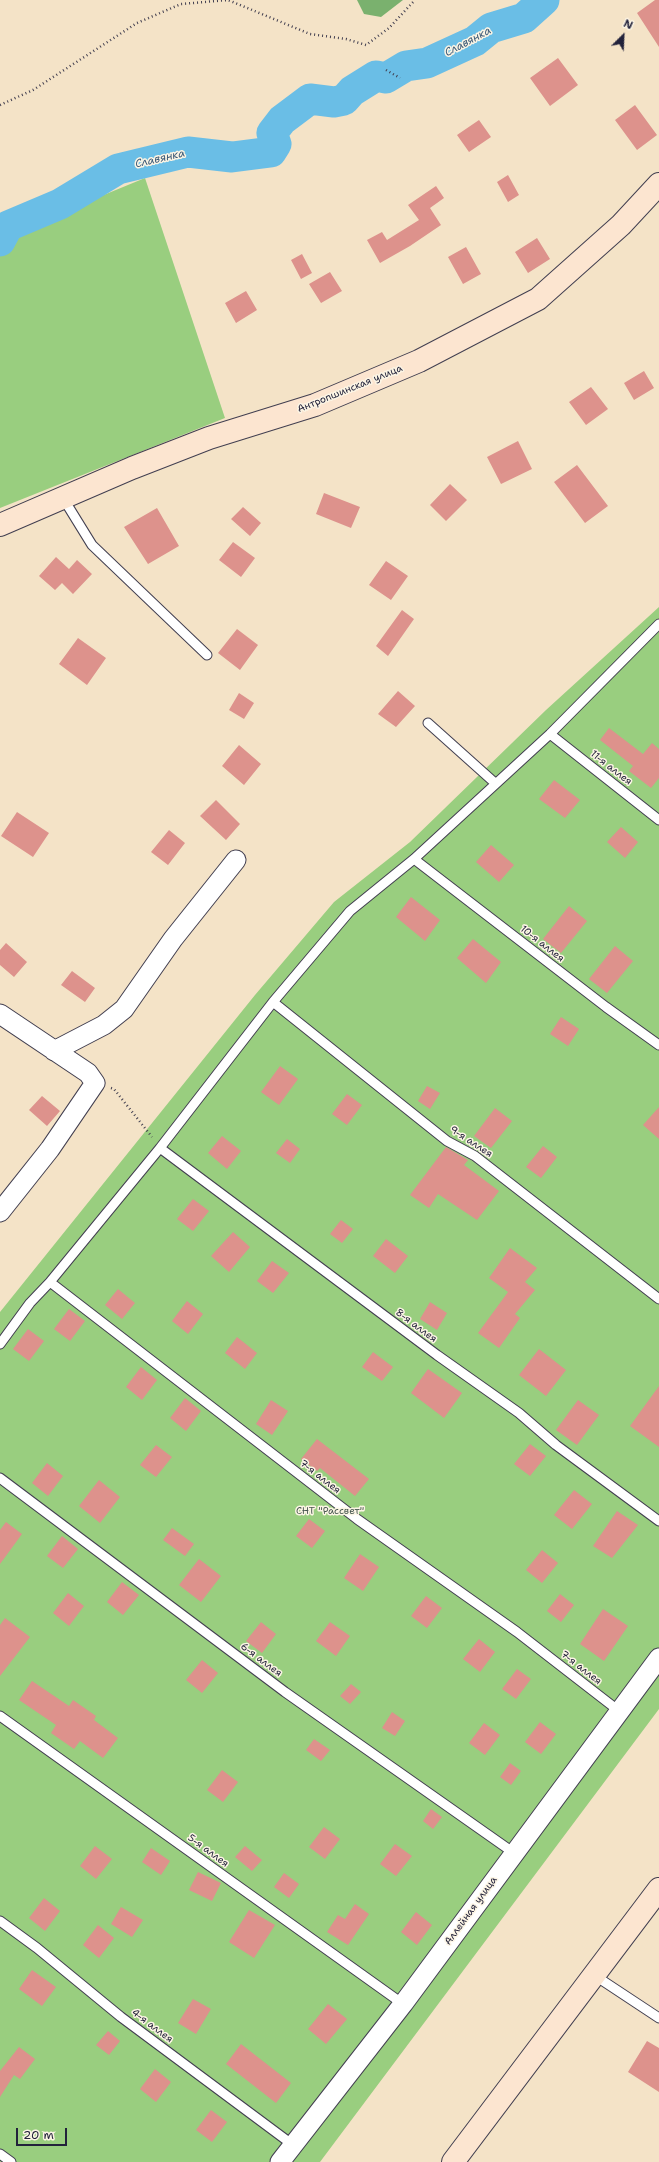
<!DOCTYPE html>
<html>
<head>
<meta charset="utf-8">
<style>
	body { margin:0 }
	#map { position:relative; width:659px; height:2162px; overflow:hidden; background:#f4e3c7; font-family:"Shantell Sans",sans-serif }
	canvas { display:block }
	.north { position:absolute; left:603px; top:16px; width:40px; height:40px; -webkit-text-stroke:3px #fcf5e5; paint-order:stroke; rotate:24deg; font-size:11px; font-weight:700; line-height:16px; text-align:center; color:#22223b }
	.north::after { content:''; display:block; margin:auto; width:14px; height:18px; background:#22223b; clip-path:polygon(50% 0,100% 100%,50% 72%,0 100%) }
	.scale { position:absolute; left:16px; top:2128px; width:51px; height:18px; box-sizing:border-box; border:2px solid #22223b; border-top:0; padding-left:5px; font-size:12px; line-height:14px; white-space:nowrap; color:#22223b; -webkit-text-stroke:3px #fcf5e5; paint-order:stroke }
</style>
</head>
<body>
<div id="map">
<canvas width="659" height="2162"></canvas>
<div class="north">N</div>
<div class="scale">20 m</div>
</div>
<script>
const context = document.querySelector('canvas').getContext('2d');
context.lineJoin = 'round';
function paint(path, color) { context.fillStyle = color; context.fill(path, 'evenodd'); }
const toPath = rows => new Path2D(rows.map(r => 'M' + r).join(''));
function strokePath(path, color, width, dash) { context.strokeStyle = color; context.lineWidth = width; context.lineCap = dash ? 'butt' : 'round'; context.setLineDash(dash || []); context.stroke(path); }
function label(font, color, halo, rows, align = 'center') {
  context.font = font + ' "Shantell Sans",sans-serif'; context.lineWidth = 3; context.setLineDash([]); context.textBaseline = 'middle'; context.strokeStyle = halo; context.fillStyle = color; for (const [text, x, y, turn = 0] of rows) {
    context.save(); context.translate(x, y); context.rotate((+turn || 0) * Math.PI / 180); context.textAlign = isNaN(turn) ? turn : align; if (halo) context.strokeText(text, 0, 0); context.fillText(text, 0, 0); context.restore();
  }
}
paint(toPath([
	[145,178,225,418,0,508,0,246,72,208],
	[659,607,659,1709,320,2162,0,2162,0,1312,255,995,334,902,410,842,546,710]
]), '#99ce7f');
paint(toPath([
	[357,0,403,0,381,17,364,14]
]), '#7ab16e');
strokePath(toPath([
	[0,241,8,226,60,204,118,169,188,152,232,157,271,152,276,144,272,133,282,120,310,99,334,102,344,100,352,91,376,76,386,78,406,66,427,63,475,41,491,28,524,18,544,0]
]), '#6abee6', 31);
paint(toPath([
	[655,0,659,0,659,47,637,13],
	[558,58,578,85,550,106,530,78],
	[635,105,657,135,637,150,615,120],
	[479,120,491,137,469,152,457,135],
	[508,175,519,195,508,202,497,182],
	[436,186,444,198,430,208,441,225,410,246,380,263,367,240,382,232,387,240,419,220,408,205],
	[537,238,550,259,528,273,515,252],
	[466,247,481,274,463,284,448,257],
	[302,254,312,273,301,279,291,260],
	[330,272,342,291,321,303,309,284],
	[246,291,257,310,236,323,225,303],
	[644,371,654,388,634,400,624,383],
	[591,387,608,409,586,425,569,402],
	[518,441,532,469,501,484,487,457],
	[577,465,608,506,585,523,554,482],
	[450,484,467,500,446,521,430,505],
	[324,493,360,507,351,528,316,514],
	[243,507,261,523,250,536,231,519],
	[157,508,179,546,148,564,124,527],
	[233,542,255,558,241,577,219,560],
	[56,557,69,569,77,560,92,574,73,594,62,583,55,590,39,576],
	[386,561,408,576,391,600,369,585],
	[402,610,414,619,388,656,376,646],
	[237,629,258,645,240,670,218,653],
	[78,638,106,658,87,685,59,664],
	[398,691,415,706,396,727,378,714],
	[239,693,254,703,244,719,229,710],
	[609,728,643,754,652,743,659,749,659,778,651,788,629,771,633,766,600,740],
	[239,745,261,764,244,785,222,766],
	[554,780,580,800,565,818,539,799],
	[216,800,240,824,226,840,200,816],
	[17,812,49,833,33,857,1,836],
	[621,827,638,842,625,858,607,842],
	[169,830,185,843,168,865,151,852],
	[491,845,514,865,499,882,476,862],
	[411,897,440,920,425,941,396,917],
	[569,906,587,921,561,953,543,939],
	[473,939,501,962,486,983,457,958],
	[6,943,27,962,14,977,0,965,0,950],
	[615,946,633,961,607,993,589,979],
	[72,971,95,988,85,1002,61,985],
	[561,1017,579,1029,568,1046,550,1034],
	[280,1066,298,1079,279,1105,261,1092],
	[427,1086,440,1093,430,1109,418,1101],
	[347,1094,362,1105,347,1125,332,1114],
	[42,1096,60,1111,47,1126,29,1110],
	[659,1107,659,1139,643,1125],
	[495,1108,512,1121,491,1148,474,1136],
	[222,1136,241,1151,227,1169,208,1153],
	[287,1139,300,1149,290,1163,276,1153],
	[543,1146,557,1157,541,1178,526,1167],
	[446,1147,468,1160,464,1165,499,1191,477,1220,438,1194,429,1208,410,1195],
	[193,1199,209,1211,193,1231,177,1219],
	[341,1220,353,1229,342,1243,330,1234],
	[233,1232,250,1247,229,1272,211,1256],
	[386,1239,408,1256,395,1273,373,1256],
	[510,1248,537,1268,525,1282,535,1290,515,1314,520,1318,499,1348,478,1333,508,1292,489,1278],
	[272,1261,289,1273,273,1293,257,1281],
	[118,1289,135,1303,122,1319,105,1305],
	[187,1301,203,1314,188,1334,172,1321],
	[430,1302,447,1313,437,1330,420,1319],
	[69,1309,85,1321,70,1341,54,1329],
	[28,1329,44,1341,29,1361,13,1349],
	[237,1337,257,1353,245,1369,225,1353],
	[539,1349,566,1370,546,1396,519,1375],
	[373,1352,393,1367,382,1381,362,1367],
	[141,1367,157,1380,142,1400,126,1387],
	[428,1369,462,1393,444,1418,411,1393],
	[659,1386,659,1447,630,1426],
	[185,1398,201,1411,186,1431,170,1418],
	[271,1400,288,1411,272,1435,256,1424],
	[578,1400,599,1415,577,1445,556,1430],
	[317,1439,369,1479,355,1496,320,1468,317,1471,301,1459],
	[530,1444,546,1456,530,1476,514,1464],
	[156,1445,172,1457,156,1477,140,1465],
	[47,1463,63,1476,48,1496,32,1483],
	[99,1480,120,1497,100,1523,79,1506],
	[574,1490,592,1504,572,1529,554,1515],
	[617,1511,638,1525,612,1558,593,1546],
	[309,1519,325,1531,312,1548,296,1536],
	[6,1522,22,1534,0,1564,0,1530],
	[172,1528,194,1544,185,1556,163,1540],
	[62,1536,78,1549,63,1568,47,1556],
	[542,1550,558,1563,542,1583,526,1570],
	[360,1554,379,1567,363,1591,344,1578],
	[199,1559,221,1576,201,1602,179,1585],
	[122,1582,139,1595,123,1615,107,1602],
	[68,1593,84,1606,69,1626,53,1613],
	[560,1594,574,1605,561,1622,547,1611],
	[426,1596,442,1608,427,1628,411,1616],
	[603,1609,628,1626,604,1661,580,1644],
	[5,1618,30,1637,0,1676,0,1625],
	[261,1622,276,1634,262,1653,246,1641],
	[330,1622,350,1636,336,1656,316,1641],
	[479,1639,495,1652,480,1672,463,1659],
	[202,1660,218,1673,202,1693,186,1680],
	[517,1669,531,1679,516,1699,502,1689],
	[32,1681,69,1706,73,1700,96,1716,94,1720,118,1738,103,1758,80,1741,74,1749,51,1733,56,1725,19,1700],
	[351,1684,361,1692,350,1704,340,1696],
	[392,1712,405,1721,395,1736,382,1728],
	[540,1722,556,1734,541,1754,525,1742],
	[484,1723,500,1735,485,1755,469,1743],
	[314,1739,330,1750,321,1761,306,1750],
	[510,1763,521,1771,511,1785,500,1777],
	[222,1770,238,1782,223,1802,207,1790],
	[431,1809,442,1817,433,1829,423,1821],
	[324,1827,340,1839,325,1859,309,1847],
	[395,1844,412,1856,396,1876,380,1864],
	[95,1846,112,1859,96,1879,80,1866],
	[245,1846,262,1860,252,1871,235,1857],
	[151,1848,170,1861,161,1875,142,1862],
	[198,1872,221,1883,212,1901,189,1890],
	[284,1873,299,1884,289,1898,274,1887],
	[44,1898,60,1911,45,1931,29,1918],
	[355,1904,369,1914,348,1945,327,1932,338,1915,345,1919],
	[121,1907,143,1920,132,1937,111,1924],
	[249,1910,275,1925,254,1958,229,1942],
	[416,1912,432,1925,417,1945,401,1932],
	[98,1925,114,1938,99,1958,83,1945],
	[32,1970,56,1987,42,2006,19,1989],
	[193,1999,211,2009,196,2034,178,2023],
	[328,2004,347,2019,326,2044,308,2029],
	[108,2031,120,2041,109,2055,96,2045],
	[647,2041,659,2048,659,2092,628,2072],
	[241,2044,291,2083,276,2103,226,2064],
	[19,2047,35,2059,20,2079,14,2075,0,2097,0,2071],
	[155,2069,171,2082,156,2102,140,2089],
	[211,2110,227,2122,212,2142,196,2130]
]), '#dd928c');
const lane = toPath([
	[63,498,92,545,207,655],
	[428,723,495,783],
	[550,734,659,820],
	[414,859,606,1007,659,1045],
	[273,1002,447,1141,475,1156,659,1299],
	[160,1148,437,1355,519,1413,556,1445,659,1521],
	[50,1282,357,1519,517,1632,619,1711],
	[0,1344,30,1303,50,1282,160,1148,273,1002,350,911,414,859,550,734,659,624],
	[0,1478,285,1692,514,1853],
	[0,1716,403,2004],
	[0,1921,37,1948,121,2017,293,2145],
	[594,1975,659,2018],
	[0,2154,11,2162]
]);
const street = toPath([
	[0,1014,88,1073,95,1083,50,1149,0,1212],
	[54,1051,104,1025,124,1009,173,939,236,860],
	[280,2162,403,2004,659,1658]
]);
const secondary = toPath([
	[0,525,132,468,209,438,315,405,419,361,538,299,621,225,659,184],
	[453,2162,659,1889]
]);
strokePath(lane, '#423f50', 11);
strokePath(street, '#423f50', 21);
strokePath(secondary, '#423f50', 24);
strokePath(toPath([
	[386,70,400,78],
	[0,105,33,90,137,23,181,4,228,0,310,34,346,39,366,45,389,28,415,0],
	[111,1088,114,1089,152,1137]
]), '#423f50', 2.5, [1, 3]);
strokePath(lane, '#fff', 9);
strokePath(street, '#fff', 19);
strokePath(secondary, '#fce5d0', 22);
label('10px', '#22223b', '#fcf5e5', [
	["Антропшинская улица",350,389,-22],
	["11-я аллея",611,768,38],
	["10-я аллея",542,944,38],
	["9-я аллея",471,1142,33],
	["8-я аллея",416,1326,37],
	["7-я аллея",320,1477,38],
	["6-я аллея",261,1660,37],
	["7-я аллея",581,1668,38],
	["5-я аллея",208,1851,36],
	["Аллейная улица",471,1911,-54],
	["4-я аллея",152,2026,37]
]);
label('10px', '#46564f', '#fcf5e5', [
	["СНТ \"Рассвет\"",330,1511]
]);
label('italic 11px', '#3b5977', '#fcf5e5', [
	["Славянка",468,42,-28],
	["Славянка",160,159,-13]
]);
</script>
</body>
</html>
